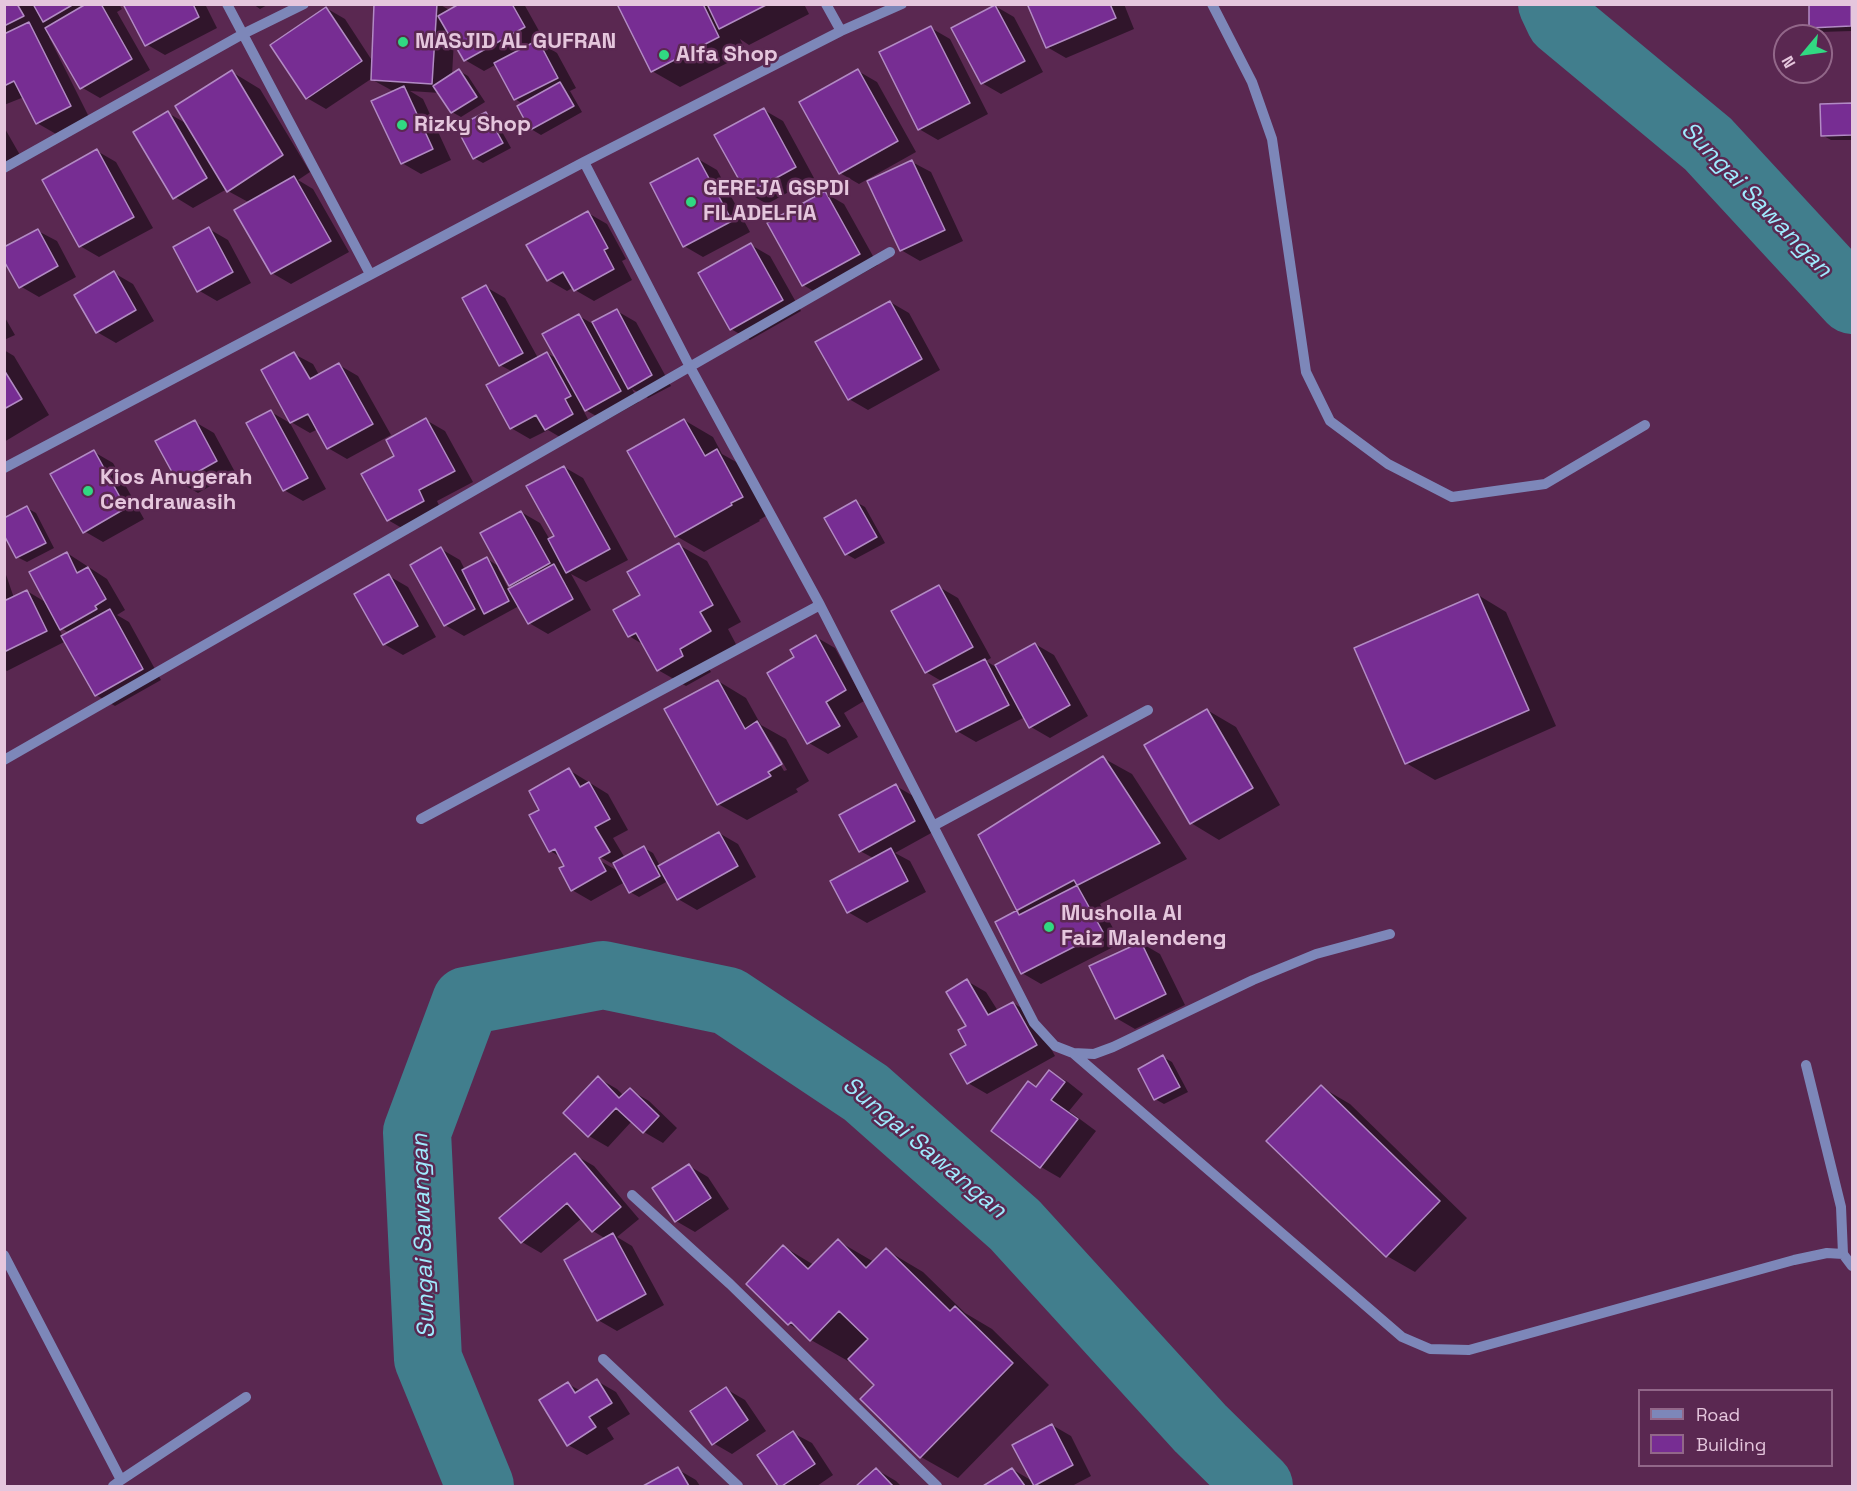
<!DOCTYPE html>
<html>
<head>
<meta charset="utf-8">
<style>
	body { margin:0 }
	#map { position:relative; width:1857px; height:1491px; overflow:hidden; background:#5a2851; font-family:"Space Grotesk",sans-serif }
	canvas { display:block }
	.frame { position:absolute; inset:0; border:6px solid #e5c6dd; pointer-events:none }
	.legend { position:absolute; left:1638px; top:1389px; width:195px; height:78px; box-sizing:border-box; background:#5a2851; border:2px solid #926789; margin:0; padding:8px 10px; list-style:none; font-size:18px; color:#e5c6dd }
	.legend li { display:flex; align-items:center; gap:12px; height:30px }
	.legend b { width:30px; border:2px solid #926789 }
	.north { position:absolute; left:1773px; top:24px; width:60px; height:60px; box-sizing:border-box; background:#5a2851; border:2px solid #926789; border-radius:50%; rotate:241deg; font-size:16px; font-weight:700; line-height:24px; text-align:center; color:#e5c6dd }
	.north::after { content:''; display:block; margin:auto; width:21px; height:27px; background:#31d882; clip-path:polygon(50% 0,100% 100%,50% 72%,0 100%) }
</style>
</head>
<body>
<div id="map">
<canvas width="1857" height="1491"></canvas>
<div class="frame"></div>
<ul class="legend">
<li><b style="height:8px;background:#7d87b9"></b>Road</li>
<li><b style="height:16px;background:#772d93"></b>Building</li>
</ul>
<div class="north">N</div>
</div>
<script>
const context = document.querySelector('canvas').getContext('2d');
context.lineJoin = 'round';
function paint(path, color) { context.fillStyle = color; context.fill(path, 'evenodd'); }
const toPath = rows => new Path2D(rows.map(r => 'M' + r).join(''));
function strokePath(path, color, width, dash) { context.strokeStyle = color; context.lineWidth = width; context.lineCap = dash ? 'butt' : 'round'; context.setLineDash(dash || []); context.stroke(path); }
function label(font, color, halo, rows, align = 'center') {
  context.font = font + ' "Space Grotesk",sans-serif'; context.lineWidth = 5; context.setLineDash([]); context.textBaseline = 'middle'; context.strokeStyle = halo; context.fillStyle = color; for (const [text, x, y, turn = 0] of rows) {
    context.save(); context.translate(x, y); context.rotate((+turn || 0) * Math.PI / 180); context.textAlign = isNaN(turn) ? turn : align; if (halo) context.strokeText(text, 0, 0); context.fillText(text, 0, 0); context.restore();
  }
}
paint(toPath([
	[4,4,119,4,122,9,117,12,150,70,100,98,81,87,51,36,49,37,89,117,56,134,37,123,24,97,4,105],
	[125,4,205,4,217,28,165,55,146,44],
	[253,4,269,4,260,9],
	[376,4,439,4,451,11,462,4,524,4,543,38,538,41,557,53,576,88,570,91,582,112,541,135,531,129,519,107,523,104,515,99,497,64,484,71,465,60,454,40,452,75,459,71,468,76,485,102,461,117,452,112,440,93,410,91,423,99,451,160,421,174,402,163,397,91,391,90,371,79,326,109,307,98,272,45,326,8,345,19,373,62],
	[619,4,804,4,809,14,749,45,740,39,747,53,680,87,652,71],
	[1035,4,1124,4,1134,29,1066,58,1047,47],
	[1810,4,1852,4,1852,31,1820,32,1811,27],
	[995,6,1014,17,1043,72,1001,94,982,83],
	[931,28,950,39,988,114,938,140,919,129],
	[858,71,877,82,916,152,859,184,840,173],
	[232,72,260,89,310,172,298,180,313,189,349,252,291,284,272,273,250,203,228,191,227,189,193,208,175,197,168,113,189,125],
	[1821,105,1852,105,1852,140,1831,140,1822,135],
	[764,110,783,121,814,178,767,204,748,193],
	[486,113,495,119,511,148,483,163,474,158],
	[4,127,20,155,4,163],
	[97,151,116,162,153,228,99,257,80,246],
	[698,159,717,170,750,232,703,257,684,246],
	[912,162,931,172,963,241,920,261,901,250],
	[825,193,844,204,878,265,822,296,803,285,769,224],
	[588,213,607,224,626,259,622,261,632,280,594,301,575,290,574,287,567,291,548,280],
	[209,229,228,240,251,283,217,301,198,290],
	[38,231,57,241,76,277,39,297,20,286],
	[751,245,770,256,801,311,750,340,731,329],
	[114,273,133,284,154,321,116,343,97,332],
	[486,287,505,298,538,358,547,353,559,360,579,316,593,324,617,311,636,322,671,386,648,398,632,389,639,402,605,421,582,408,591,425,565,440,548,430,530,439,511,428,513,372,500,365],
	[890,302,909,313,940,370,868,410,849,399],
	[4,316,15,335,4,340],
	[4,350,14,356,49,415,4,442],
	[294,354,313,364,319,375,339,365,358,376,391,435,347,459,328,448,318,429,310,433,291,422],
	[271,412,290,423,326,489,303,501,284,490],
	[426,420,445,431,473,482,437,501,442,512,407,531,388,520,396,456],
	[684,420,713,437,722,454,745,467,771,513,759,520,760,521,704,552,676,536],
	[195,422,214,433,235,472,198,493,179,482],
	[94,452,113,463,144,519,103,542,84,531],
	[564,467,583,478,628,560,586,582,571,574,591,610,548,634,529,623,519,606,464,636,445,625,441,549,460,560,465,570,487,559,500,567,521,512,540,523,550,540,556,537],
	[501,567,510,585,515,587,509,590,498,568],
	[856,502,865,507,885,543,855,559,846,554],
	[27,508,36,513,54,548,27,562,17,557],
	[679,545,707,561,741,622,728,629,738,648,707,665,711,672,686,686,658,670,644,645,629,636,642,596],
	[67,553,107,579,125,610,117,615,129,622,161,680,115,706,96,695,66,641,7,671,4,669,4,602,10,600,9,598,4,599,4,569,14,598,27,591,47,603],
	[58,626,69,633,63,637],
	[389,576,408,587,436,637,403,655,384,644],
	[939,587,958,598,991,658,986,661,996,667,1035,644,1054,655,1088,716,1050,738,1031,727,1025,717,976,742,957,731,943,682,926,672],
	[1478,595,1506,612,1556,726,1435,780,1406,763],
	[816,637,835,648,864,701,844,713,858,737,828,754,809,743,796,658],
	[718,681,746,698,761,725,786,739,809,781,796,789,798,792,747,820,718,804],
	[767,742,771,742,787,770,784,771],
	[1207,710,1236,727,1280,805,1219,840,1191,823],
	[1103,758,1132,774,1187,859,1100,904,1121,943,1041,984,1022,973,1019,911],
	[569,770,608,794,628,830,613,838,625,858,644,848,653,853,660,866,719,833,738,844,756,877,697,910,678,899,668,881,639,897,630,892,625,882,591,901,572,890,566,866,561,857,550,851,541,810],
	[593,853,616,866,616,870,592,856],
	[896,786,915,797,933,832,895,853,910,861,926,892,867,923,848,912,875,859,860,851],
	[1141,943,1160,954,1185,1005,1135,1029,1116,1018],
	[967,981,986,992,998,1011,1013,1003,1032,1014,1055,1056,987,1094,968,1083],
	[1163,1057,1172,1062,1188,1092,1164,1104,1155,1099],
	[1049,1072,1068,1082,1083,1094,1069,1111,1096,1131,1060,1178,1041,1167,993,1131,1037,1088],
	[598,1078,617,1089,624,1096,630,1090,649,1101,677,1128,663,1143,644,1132,632,1121,608,1147,589,1136,565,1113],
	[1321,1087,1350,1104,1467,1218,1415,1272,1387,1256],
	[575,1155,594,1166,639,1219,617,1237,632,1246,664,1305,617,1331,598,1320,606,1239,593,1231,582,1218,541,1253,522,1242],
	[689,1166,708,1177,729,1209,695,1232,676,1221],
	[838,1241,874,1262,886,1250,923,1272,965,1313,992,1329,1049,1385,958,1478,921,1457,876,1385,850,1359,848,1361,811,1340,804,1333,789,1324,748,1284,784,1247,814,1265],
	[597,1381,616,1392,630,1414,607,1428,614,1439,587,1455,568,1445,568,1384,581,1391],
	[726,1389,745,1400,766,1431,732,1454,713,1443],
	[1052,1425,1071,1436,1091,1476,1072,1486,1038,1486,1034,1484,1035,1486,986,1486,1012,1469,1034,1482],
	[793,1433,812,1443,833,1475,817,1486,780,1486,759,1455],
	[677,1469,696,1480,700,1486,646,1486],
	[877,1470,896,1481,901,1486,858,1486]
]), '#0007');
strokePath(toPath([
	[1552,4,1560,21,1708,144,1852,300],
	[480,1486,428,1359,417,1132,466,1001,603,975,728,1001,866,1093,1015,1225,1200,1428,1259,1486]
]), '#417e8d', 68);
const building = toPath([
	[4,4,17,4,24,16,4,26,4,4],
	[33,4,74,4,43,22,33,4],
	[86,4,101,4,132,59,80,89,45,28,86,4],
	[123,4,193,4,199,17,145,46,123,4],
	[374,4,437,4,432,84,371,80,374,4],
	[459,4,512,4,525,27,464,61,438,16,459,4],
	[617,4,703,4,719,37,651,72,617,4],
	[707,4,768,4,719,29,707,4],
	[1031,4,1110,4,1116,18,1046,48,1028,6,1031,4],
	[1809,4,1851,4,1851,26,1809,28,1809,4],
	[995,5,1025,61,981,84,951,28,995,5],
	[326,7,362,61,306,99,270,45,326,7],
	[29,22,71,106,36,124,14,81,4,86,4,34,29,22],
	[931,26,970,103,918,130,879,52,931,26],
	[538,40,558,78,514,100,494,63,538,40],
	[459,69,477,97,451,113,433,86,459,69],
	[858,69,898,141,839,174,799,102,858,69],
	[232,70,283,155,227,192,175,106,232,70],
	[560,82,574,106,530,130,517,106,560,82],
	[404,86,433,149,401,164,371,101,404,86],
	[1852,103,1852,135,1821,136,1820,104,1852,103],
	[764,108,796,167,747,194,714,135,764,108],
	[168,111,207,178,173,199,133,132,168,111],
	[486,112,503,143,473,159,456,127,486,112],
	[97,149,134,217,79,247,42,180,97,149],
	[698,158,732,221,683,247,650,183,698,158],
	[912,160,945,230,900,251,867,181,912,160],
	[294,176,331,241,271,274,234,210,294,176],
	[825,191,860,254,802,286,767,223,825,191],
	[588,211,608,248,604,250,614,269,574,291,563,272,547,281,526,245,588,211],
	[209,227,233,272,197,292,173,247,209,227],
	[38,229,58,266,19,288,4,261,4,247,38,229],
	[751,243,783,300,730,330,698,273,751,243],
	[114,271,136,310,96,333,74,295,114,271],
	[486,285,523,353,499,366,462,298,486,285],
	[890,301,922,359,848,400,815,342,890,301],
	[617,309,652,375,628,389,592,322,617,309],
	[579,314,621,391,585,411,542,334,579,314],
	[294,352,310,379,339,363,373,424,327,449,308,414,290,423,261,370,294,352],
	[547,352,571,396,565,399,573,414,545,430,536,415,510,429,486,385,547,352],
	[4,370,22,399,4,409,4,370],
	[271,410,308,478,283,491,246,423,271,410],
	[426,418,455,471,419,490,424,501,387,521,361,474,394,456,386,440,426,418],
	[684,419,705,456,717,449,743,497,731,503,732,505,675,537,627,451,684,419],
	[195,420,217,461,178,483,155,441,195,420],
	[94,450,126,508,83,533,50,474,94,450],
	[564,466,610,549,566,573,548,539,554,536,526,486,564,466],
	[856,500,877,537,845,555,824,518,856,500],
	[27,506,46,543,16,558,4,535,4,518,27,506],
	[521,511,550,563,509,586,480,533,521,511],
	[679,543,713,605,700,612,711,631,680,649,683,656,657,671,636,633,628,637,613,610,640,595,627,572,679,543],
	[441,547,475,609,444,626,410,565,441,547],
	[67,552,77,573,88,567,106,599,95,606,97,609,60,630,29,572,67,552],
	[487,557,509,601,484,614,462,570,487,557],
	[554,564,573,599,528,624,508,589,554,564],
	[389,574,418,626,383,645,354,594,389,574],
	[939,585,973,647,925,673,891,611,939,585],
	[27,590,47,631,4,652,4,601,27,590],
	[1478,594,1529,710,1405,764,1354,648,1478,594],
	[110,609,143,669,95,696,61,636,110,609],
	[816,635,846,690,826,702,840,726,807,744,767,673,794,657,790,650,816,635],
	[1035,643,1070,705,1029,728,995,665,1035,643],
	[985,659,1009,705,956,732,933,685,985,659],
	[718,680,745,729,757,721,782,764,768,772,771,776,717,805,664,709,718,680],
	[1207,709,1253,788,1190,824,1144,745,1207,709],
	[1103,756,1160,843,1019,915,978,835,1103,756],
	[569,768,580,787,589,782,610,819,595,827,610,852,599,858,606,871,571,891,559,868,564,866,555,849,549,852,529,815,539,810,529,791,569,768],
	[896,784,915,821,859,852,839,815,896,784],
	[719,832,738,866,677,900,658,866,719,832],
	[644,846,660,876,629,893,613,863,644,846],
	[891,848,908,881,847,913,830,881,891,848],
	[1074,880,1103,932,1021,974,995,922,1074,880],
	[1141,942,1166,994,1115,1019,1089,966,1141,942],
	[967,979,988,1015,1013,1002,1037,1045,967,1084,950,1054,966,1045,958,1030,966,1026,946,992,967,979],
	[1163,1055,1180,1087,1154,1100,1138,1069,1163,1055],
	[1049,1070,1065,1082,1051,1100,1078,1119,1040,1168,991,1131,1028,1081,1036,1087,1049,1070],
	[598,1076,619,1098,630,1088,659,1116,643,1133,616,1108,588,1137,563,1113,598,1076],
	[1321,1085,1440,1201,1386,1257,1266,1141,1321,1085],
	[575,1153,621,1207,592,1232,567,1203,521,1243,499,1218,575,1153],
	[689,1164,711,1198,675,1222,652,1188,689,1164],
	[613,1233,646,1294,597,1321,564,1260,613,1233],
	[838,1239,866,1268,886,1248,950,1311,955,1306,1013,1363,920,1458,860,1399,874,1385,848,1359,868,1339,839,1311,810,1341,791,1322,788,1325,746,1284,783,1245,808,1269,838,1239],
	[597,1379,612,1403,589,1417,596,1427,567,1446,539,1400,568,1382,575,1393,597,1379],
	[726,1387,748,1420,712,1445,690,1411,726,1387],
	[1052,1424,1073,1465,1034,1486,1012,1445,1052,1424],
	[793,1431,815,1464,782,1486,778,1486,757,1455,793,1431],
	[678,1467,689,1486,643,1486,678,1467],
	[876,1468,893,1486,856,1486,876,1468],
	[1012,1468,1025,1486,983,1486,1012,1468]
]);
paint(building, '#772d93');
strokePath(building, '#b28ac4', 1.5);
strokePath(toPath([
	[227,4,370,274],
	[826,4,841,31],
	[1212,4,1252,82,1272,139,1306,372,1330,421,1388,464,1452,497,1545,484,1645,425],
	[584,162,690,367,820,605,1034,1023,1055,1046,1073,1053,1094,1054,1113,1047,1253,980,1316,954,1390,934],
	[4,168,243,34,304,4],
	[4,468,584,162,841,31,902,4],
	[4,760,890,252],
	[421,819,820,605],
	[933,826,1148,710],
	[1073,1053,1402,1337,1430,1349,1469,1350,1794,1260,1827,1253,1843,1254,1852,1266],
	[1806,1065,1841,1207,1843,1254],
	[632,1195,730,1284,937,1486],
	[4,1255,121,1480],
	[603,1359,738,1486],
	[113,1486,121,1480,246,1397]
]), '#7d87b9', 10);
for (const [x, y, r, color] of [
	[403,42,6,"#31d882"],
	[664,55,6,"#31d882"],
	[402,125,6,"#31d882"],
	[691,202,6,"#31d882"],
	[88,491,6,"#31d882"],
	[1049,927,6,"#31d882"]
]) { const dot = new Path2D(); dot.arc(x, y, r, 0, 2 * Math.PI); context.fillStyle = color; context.fill(dot); strokePath(dot, '#5a2851', 2); }
label('bold 22px', '#e5c6dd', '#5a2851', [
	["MASJID AL GUFRAN",415,42],
	["Alfa Shop",676,55],
	["Rizky Shop",414,125],
	["GEREJA GSPDI",703,189],
	["FILADELFIA",703,214],
	["Kios Anugerah",100,478],
	["Cendrawasih",100,503],
	["Musholla Al",1061,914],
	["Faiz Malendeng",1061,939]
], 'left');
label('italic 24px', '#9febfe', '#5a2851', [
	["Sungai Sawangan",1756,200,46],
	["Sungai Sawangan",924,1148,40],
	["Sungai Sawangan",424,1236,-92]
]);
</script>
</body>
</html>
